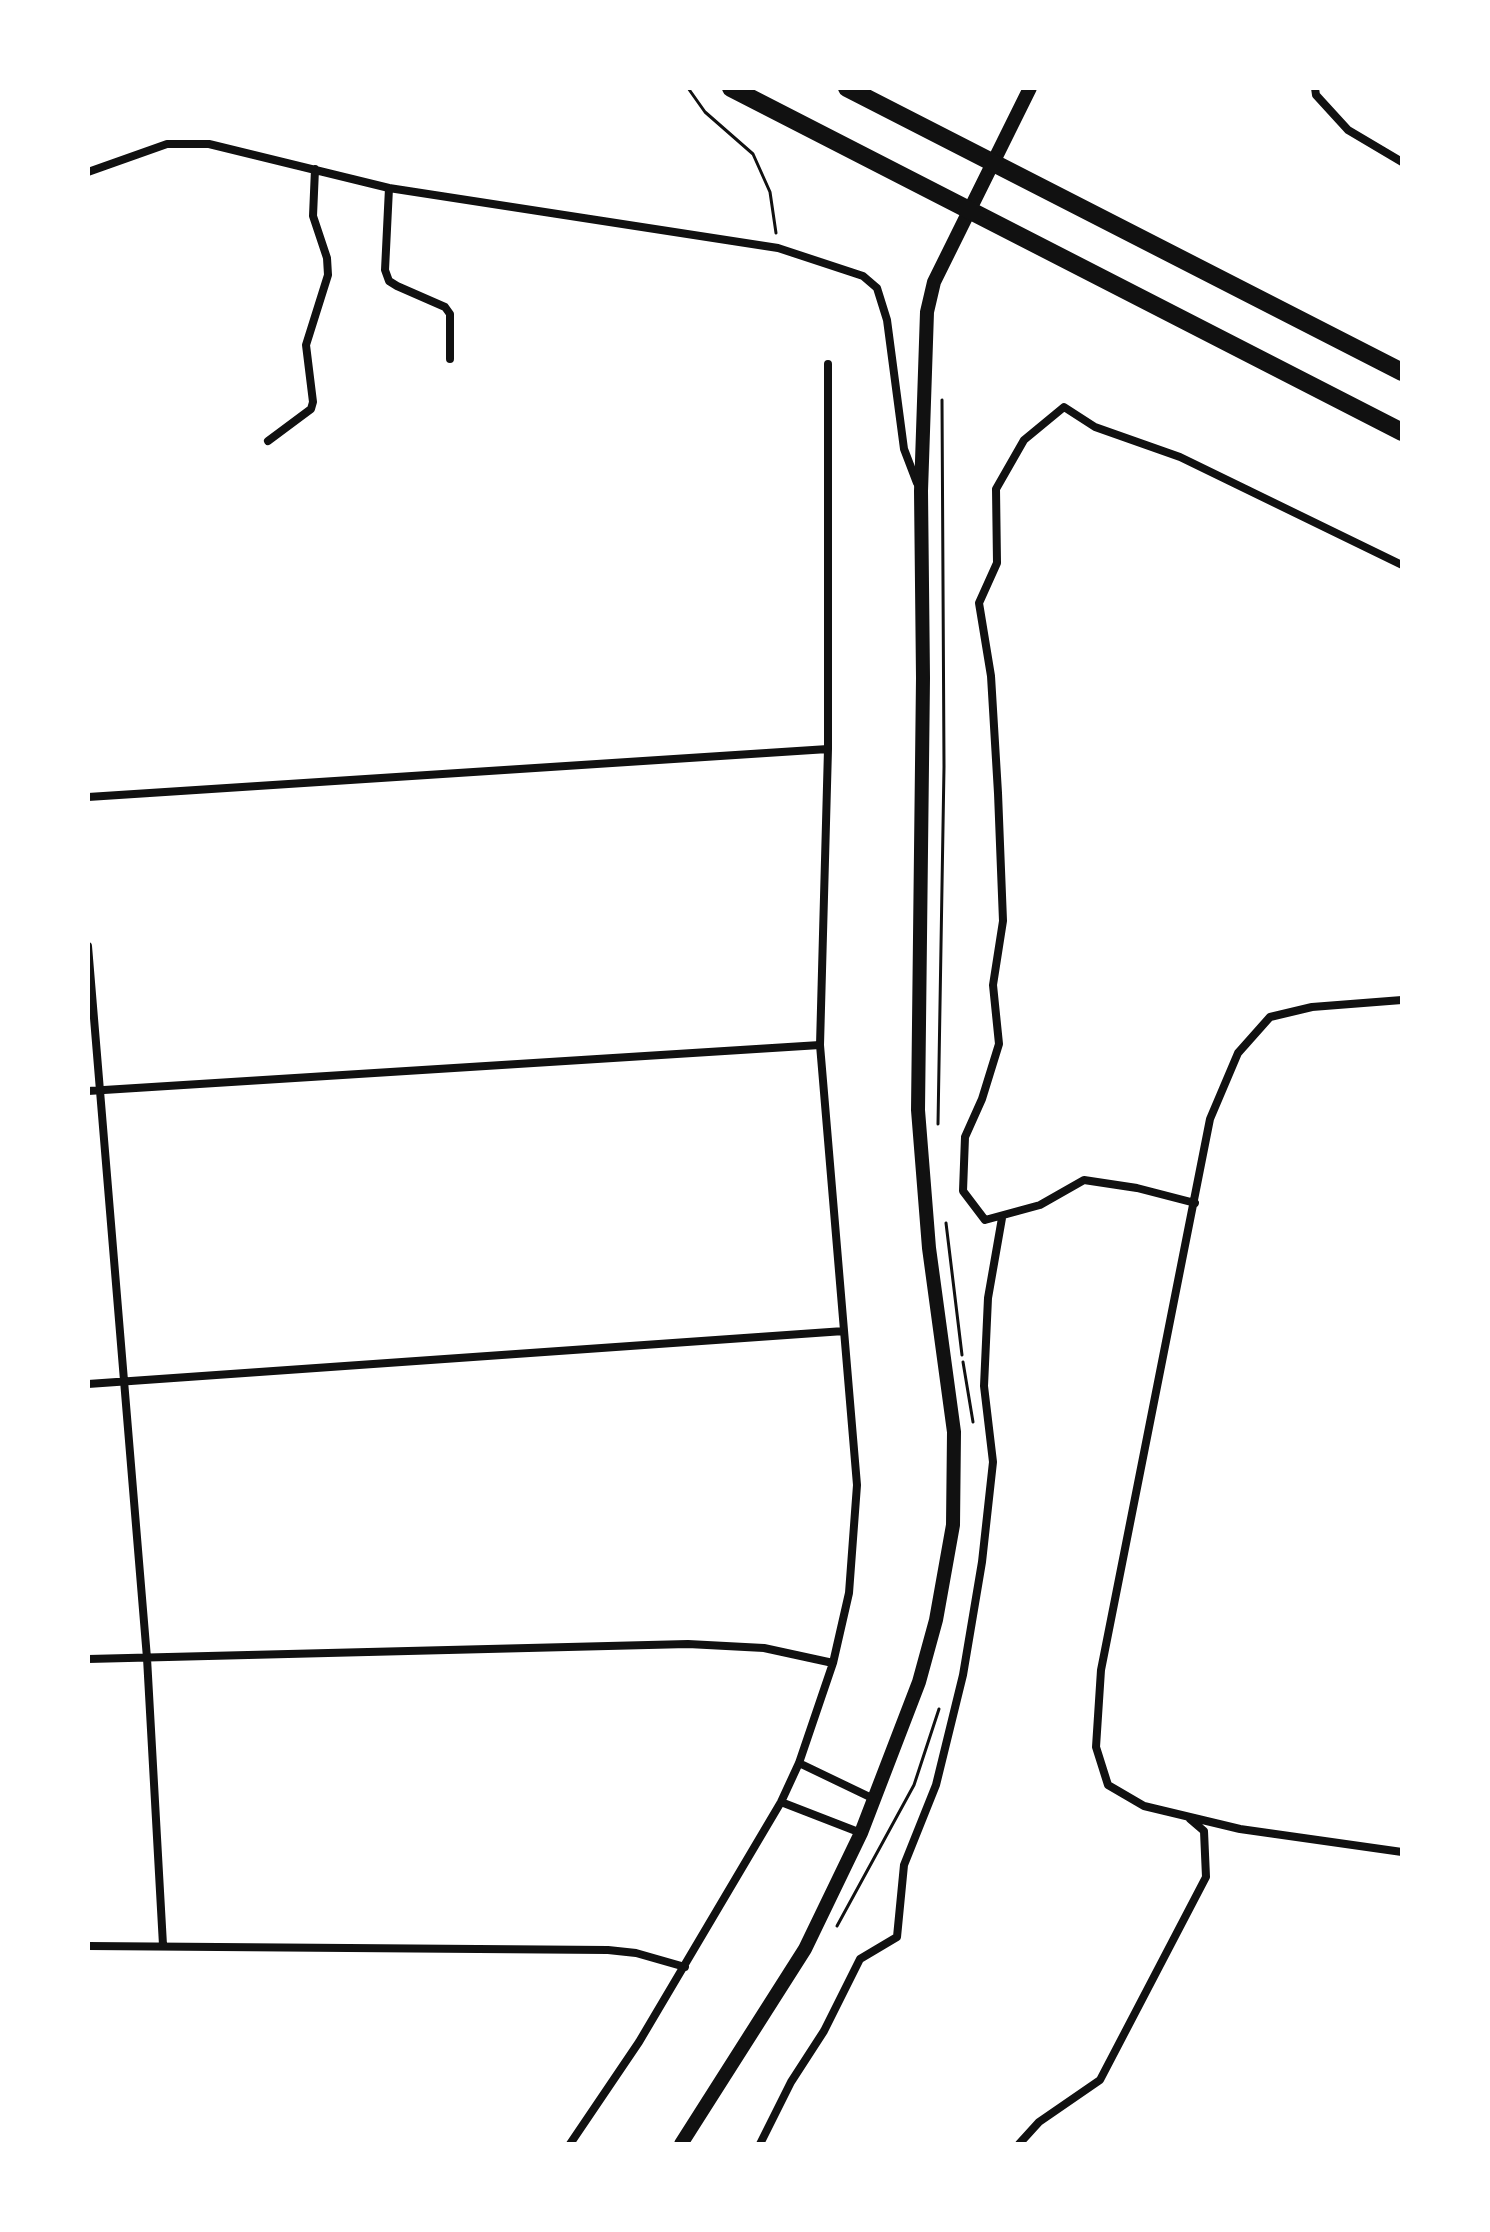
<!DOCTYPE html>
<html>
<head>
<meta charset="utf-8">
<style>
	body { margin:0 }
	#map { position:relative; width:1490px; height:2232px; overflow:hidden; background:#fff; font-family:Helvetica,sans-serif }
	canvas { display:block }
	.frame { position:absolute; inset:0; border:90px solid #fff; pointer-events:none }
</style>
</head>
<body>
<div id="map">
<canvas width="1490" height="2232"></canvas>
<div class="frame"></div>
</div>
<script>
const context = document.querySelector('canvas').getContext('2d');
context.lineJoin = 'round';
const toPath = rows => new Path2D(rows.map(r => 'M' + r).join(''));
function strokePath(path, color, width, dash) { context.strokeStyle = color; context.lineWidth = width; context.lineCap = dash ? 'butt' : 'round'; context.setLineDash(dash || []); context.stroke(path); }
strokePath(toPath([
	[688,88,705,112,753,154,770,192,776,233],
	[938,1124,944,767,942,400],
	[946,1223,962,1355],
	[963,1362,973,1422],
	[837,1926,914,1785,939,1709]
]), '#111', 3);
strokePath(toPath([
	[1315,88,1316,95,1348,130,1402,162],
	[88,172,167,144,209,144,389,188,778,248,863,276,877,288,887,320,904,449,917,483],
	[389,188,385,270,389,281,397,286,445,307,450,314,450,359],
	[268,441,311,409,313,402,306,345,328,275,327,258,313,216,315,169],
	[88,797,828,749],
	[88,946,147,1658,163,1945],
	[1402,1000,1312,1007,1270,1017,1238,1053,1210,1119,1101,1670,1096,1747,1108,1785,1144,1806,1240,1829,1402,1852],
	[88,1091,820,1045],
	[1195,1203,1137,1188,1084,1180,1040,1205,985,1220,963,1191,965,1137,982,1099,999,1044,993,985,1003,921,998,793,991,676,979,603,997,563,996,489,1024,440,1064,407,1095,427,1180,457,1402,565],
	[88,1384,844,1331],
	[88,1659,688,1644,764,1648,833,1663],
	[799,1763,874,1799],
	[781,1802,861,1833],
	[88,1946,608,1950,636,1953,685,1967],
	[570,2144,639,2042,781,1802,799,1763,833,1663,849,1593,857,1485,820,1045,828,749,828,364],
	[760,2144,791,2082,824,2031,860,1959,897,1937,904,1865,936,1785,963,1675,982,1562,993,1462,984,1386,988,1298,1002,1218],
	[1019,2144,1039,2122,1100,2080,1206,1877,1204,1831,1190,1819]
]), '#111', 8);
strokePath(toPath([
	[681,2144,805,1949,861,1833,919,1682,936,1620,953,1525,954,1432,929,1248,918,1110,923,678,921,491,927,312,934,282,1030,88]
]), '#111', 14);
strokePath(toPath([
	[731,88,1402,432],
	[847,88,1402,372]
]), '#111', 18);
</script>
</body>
</html>
